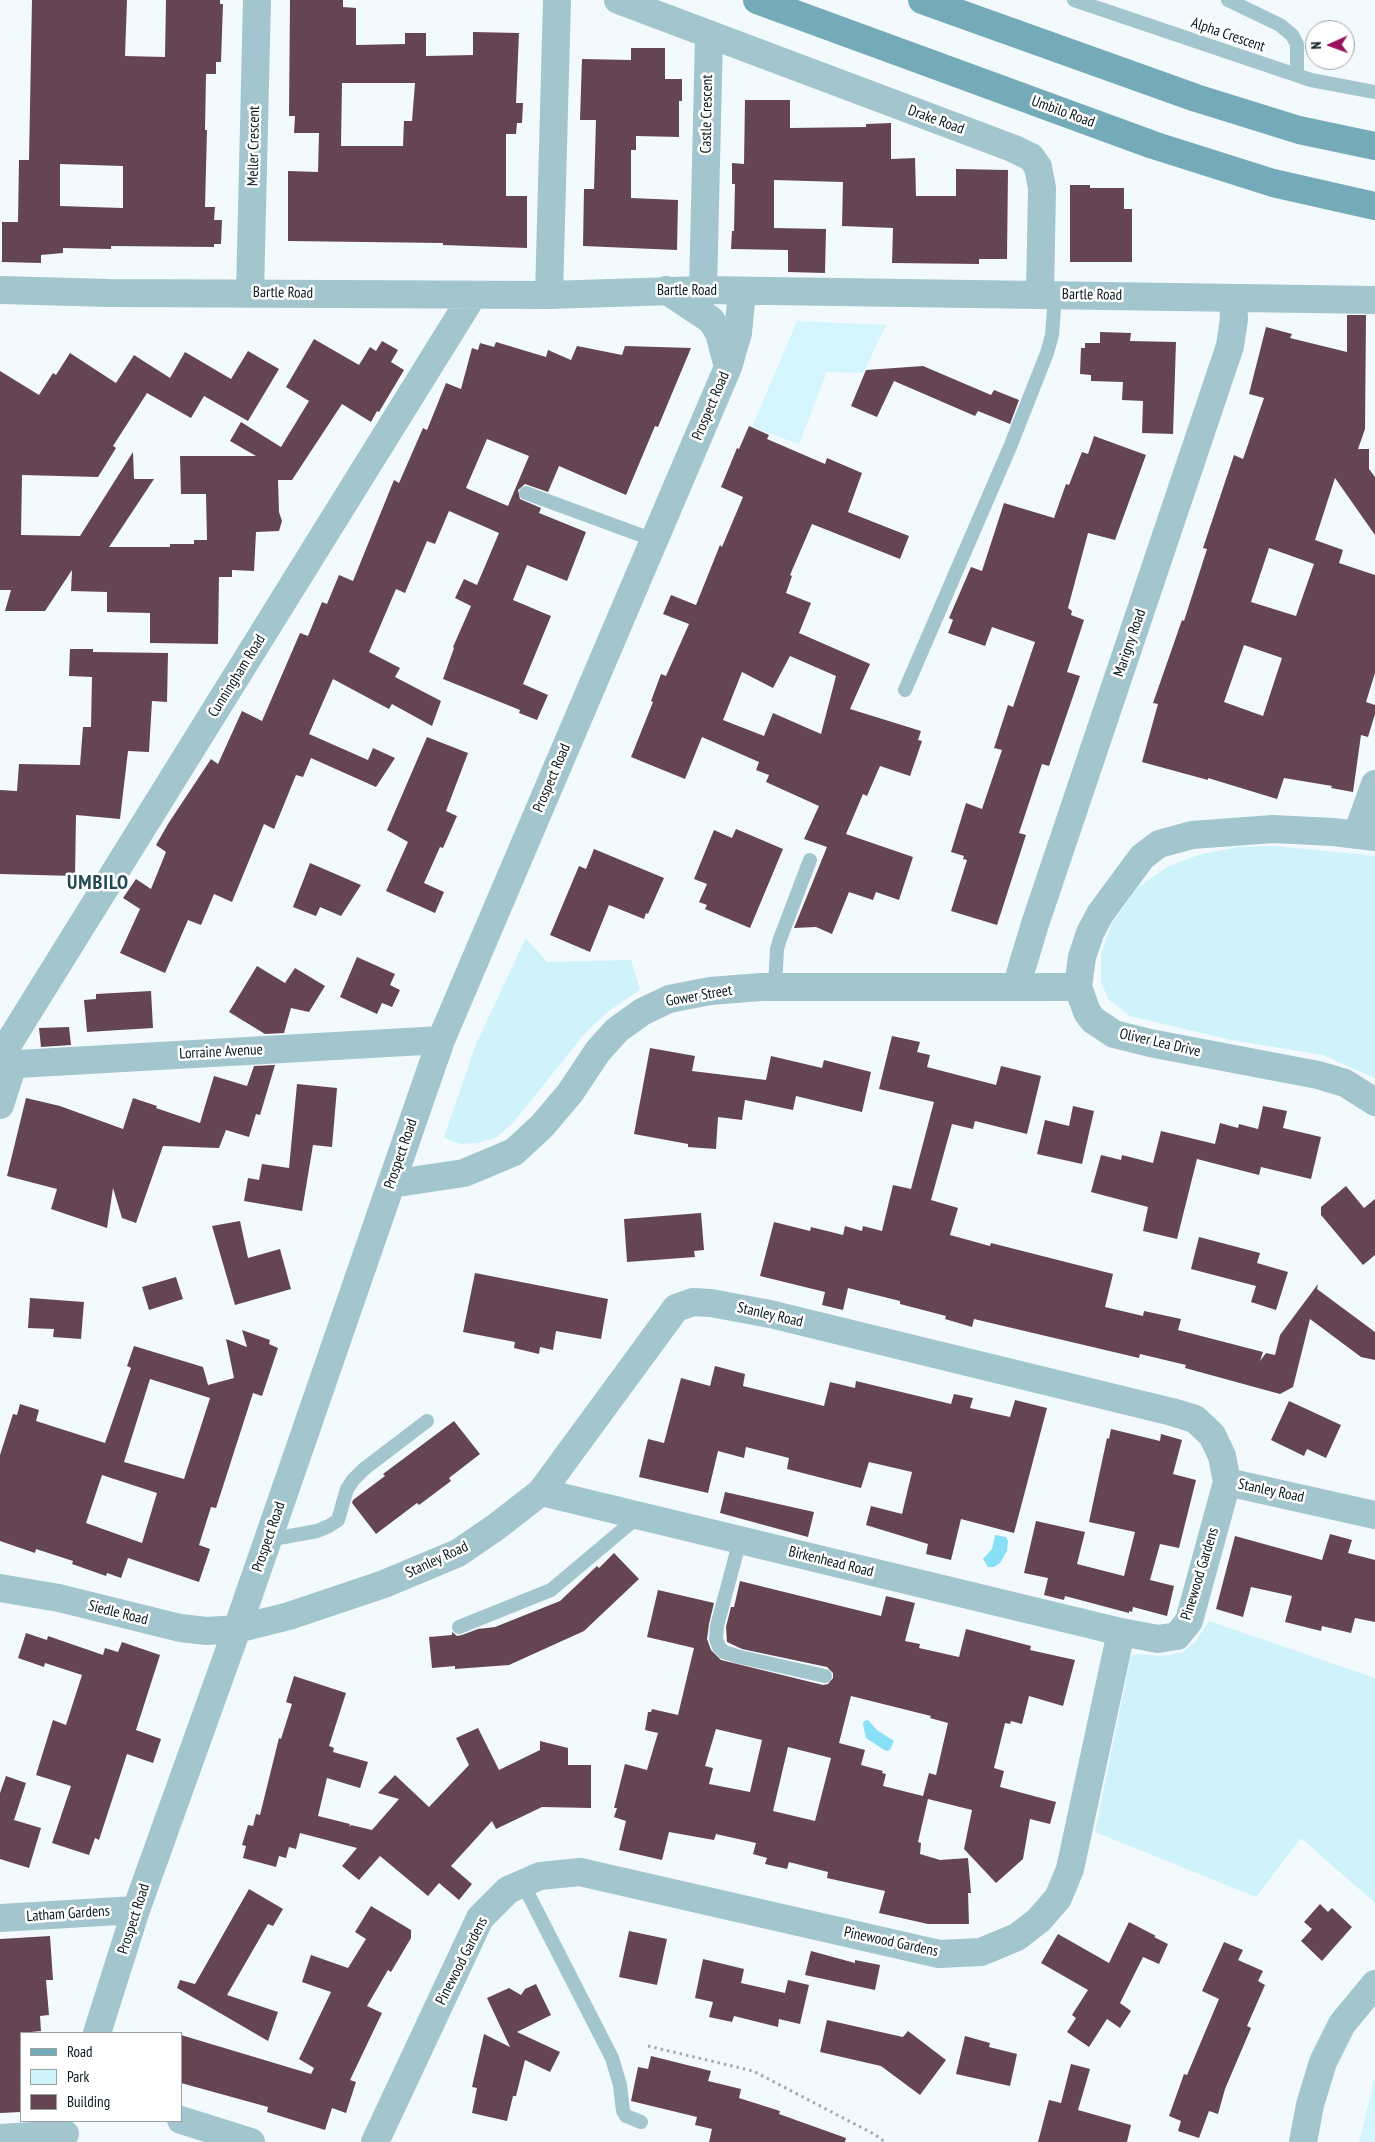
<!DOCTYPE html>
<html>
<head>
<meta charset="utf-8">
<style>
	body { margin:0 }
	#map { position:relative; width:1375px; height:2142px; overflow:hidden; background:#f2fafd; font-family:"PT Sans Narrow",sans-serif }
	canvas { display:block }
	.legend { position:absolute; left:20px; top:2032px; width:162px; height:90px; box-sizing:border-box; background:#fff; border:1px solid #9ba2a4; margin:0; padding:6px 9px; list-style:none; font-size:15px; color:#06171c }
	.legend li { display:flex; align-items:center; gap:10px; height:25px }
	.legend b { width:25px; border:1px solid #9ba2a4 }
	.north { position:absolute; left:1305px; top:20px; width:50px; height:50px; box-sizing:border-box; background:#fff; border:1px solid #9ba2a4; border-radius:50%; rotate:268deg; font-size:14px; font-weight:700; line-height:20px; text-align:center; color:#06171c }
	.north::after { content:''; display:block; margin:auto; width:18px; height:22px; background:#9a1061; clip-path:polygon(50% 0,100% 100%,50% 72%,0 100%) }
</style>
</head>
<body>
<div id="map">
<canvas width="1375" height="2142"></canvas>
<ul class="legend">
<li><b style="height:6px;background:#75abb9"></b>Road</li>
<li><b style="height:14px;background:#d0f2fb"></b>Park</li>
<li><b style="height:14px;background:#664553"></b>Building</li>
</ul>
<div class="north">N</div>
</div>
<script>
const context = document.querySelector('canvas').getContext('2d');
context.lineJoin = 'round';
function paint(path, color) { context.fillStyle = color; context.fill(path, 'evenodd'); }
const toPath = rows => new Path2D(rows.map(r => 'M' + r).join(''));
function strokePath(path, color, width, dash) { context.strokeStyle = color; context.lineWidth = width; context.lineCap = dash ? 'butt' : 'round'; context.setLineDash(dash || []); context.stroke(path); }
function label(font, color, halo, rows, align = 'center') {
  context.font = font + ' "PT Sans Narrow",sans-serif'; context.lineWidth = 5; context.setLineDash([]); context.textBaseline = 'middle'; context.strokeStyle = halo; context.fillStyle = color; for (const [text, x, y, turn = 0] of rows) {
    context.save(); context.translate(x, y); context.rotate((+turn || 0) * Math.PI / 180); context.textAlign = isNaN(turn) ? turn : align; if (halo) context.strokeText(text, 0, 0); context.fillText(text, 0, 0); context.restore();
  }
}
paint(toPath([
	[797,321,886,325,863,373,827,372,799,444,752,427],
	[1375,2079,1375,2142,1359,2142,1374,2080]
]), '#d5f5fe');
paint(toPath([
	[1276,846,1375,856,1375,1078,1323,1055,1231,1040,1130,1016,1108,999,1101,981,1101,953,1112,923,1138,887,1169,866,1201,854,1239,847],
	[526,938,547,962,631,960,640,990,610,1010,586,1032,513,1123,495,1138,477,1143,462,1144,453,1142,444,1137,476,1044],
	[1209,1621,1375,1678,1375,1903,1301,1838,1256,1897,1095,1832,1131,1656,1138,1654,1163,1656,1183,1652,1195,1642]
]), '#d0f2fb');
paint(toPath([
	[995,1535,1006,1537,1008,1541,1007,1551,1000,1563,994,1567,988,1567,983,1559,992,1549],
	[868,1720,877,1730,894,1741,890,1750,886,1751,866,1738,863,1724,864,1721]
]), '#89dff5');
paint(toPath([
	[32,0,127,0,125,56,165,57,166,0,220,0,220,4,223,4,221,62,216,62,216,74,206,74,205,130,207,130,205,207,215,207,214,220,222,220,221,244,214,244,214,247,111,246,111,249,63,248,63,253,41,255,41,263,2,262,2,222,18,222,19,160,29,160],
	[60,164,123,166,123,208,60,206],
	[290,0,343,0,343,7,356,8,356,45,405,44,405,33,426,33,426,56,473,55,473,32,519,33,516,103,523,103,522,123,517,123,516,134,506,134,506,196,527,196,527,248,443,245,443,243,288,241,288,171,318,172,319,133,294,133,295,116,289,116],
	[342,83,415,83,412,121,404,121,403,146,341,146],
	[631,48,665,48,665,79,682,79,682,101,679,101,679,137,636,136,636,150,631,150,631,198,678,200,677,250,583,246,584,189,594,189,596,120,580,120,582,59,631,60],
	[745,100,790,100,790,128,866,127,866,124,891,123,891,159,915,158,916,196,956,196,956,169,1008,170,1007,259,979,259,979,264,892,263,893,228,842,226,843,182,774,180,774,228,826,229,825,273,788,272,788,250,731,249,732,231,734,231,735,184,732,184,732,163,744,164],
	[1070,185,1090,185,1090,188,1124,188,1124,209,1132,209,1132,262,1070,262],
	[1347,315,1366,315,1365,429,1358,449,1369,449,1369,469,1375,477,1375,535,1335,478,1315,540,1343,550,1339,563,1375,575,1375,673,1366,702,1375,705,1375,714,1368,737,1361,735,1353,792,1331,788,1332,786,1284,778,1277,799,1208,778,1208,780,1142,762,1158,704,1153,703,1182,620,1184,621,1207,549,1203,548,1234,455,1243,459,1264,398,1249,394,1266,327,1292,334,1290,338,1347,352],
	[1269,548,1314,564,1296,616,1251,602],
	[1244,645,1282,658,1263,716,1224,702],
	[1100,332,1131,333,1130,341,1176,342,1173,434,1142,433,1143,401,1122,400,1123,382,1091,381,1091,375,1080,374,1081,348,1085,348,1085,343,1100,343],
	[314,339,359,365,370,347,376,351,382,341,398,350,391,362,404,370,379,412,377,411,371,422,342,404,292,480,278,480,279,512,282,521,279,531,256,532,254,571,232,570,232,577,219,577,218,644,150,643,150,613,107,612,107,592,71,591,72,570,45,611,5,611,11,590,0,590,0,371,39,395,53,373,56,375,70,353,116,383,134,355,170,378,185,352,231,379,248,351,279,369,248,421,204,396,191,418,147,393,113,446,116,448,98,477,22,475,21,535,80,536,133,452,134,479,154,479,109,547,170,547,170,544,194,544,194,540,207,540,206,494,181,494,180,456,256,456,230,441,241,422,281,447,309,401,286,387],
	[496,342,546,357,548,350,571,360,577,346,622,355,625,346,691,348,658,427,655,426,626,495,559,466,548,492,525,484,518,490,520,499,541,508,539,513,586,532,567,581,527,565,513,600,551,616,523,684,548,695,537,720,519,713,520,710,443,679,454,648,453,647,471,606,455,598,464,579,477,585,499,533,449,511,435,544,427,541,405,593,396,589,369,652,400,668,395,677,441,701,432,726,392,704,389,709,333,679,309,734,368,760,373,748,395,758,376,787,311,758,303,777,296,775,274,829,264,824,232,902,214,894,201,925,188,920,165,973,120,953,140,909,123,898,136,879,151,889,166,852,156,845,168,824,211,759,218,764,242,711,262,721,300,633,308,636,322,602,327,604,339,575,353,581,394,480,399,483,423,428,427,430,446,383,461,389,472,348,478,350,480,343,494,347],
	[487,439,529,456,508,506,466,488],
	[923,366,991,395,994,390,1019,400,1010,424,978,411,975,416,894,381,877,417,851,406,866,370],
	[749,426,769,435,767,439,825,464,827,458,862,473,848,512,909,536,900,559,812,524,790,575,792,576,786,593,811,603,799,633,870,664,850,709,921,731,918,740,922,741,910,776,880,766,867,796,863,794,846,834,913,857,899,900,876,892,873,900,849,892,832,934,816,927,794,928,827,847,804,839,819,806,766,782,769,775,756,770,759,762,702,737,685,779,631,757,653,702,651,701,661,674,666,676,689,624,663,614,671,595,696,605,720,545,722,547,743,497,721,487,737,448,739,449],
	[790,656,836,676,821,734,773,713,764,736,723,720,742,672,773,688],
	[1094,436,1146,455,1115,540,1088,533,1068,608,1072,611,1071,615,1084,620,1067,672,1080,676,1049,766,1042,764,1019,833,1026,835,997,925,951,911,967,860,963,859,964,856,951,852,966,803,982,809,1002,750,994,748,1008,705,1013,707,1035,642,992,627,985,646,948,633,953,620,949,618,971,567,982,571,1004,503,1054,518,1066,484,1069,485,1082,452,1088,454],
	[70,649,93,649,93,652,168,653,167,702,152,701,149,752,128,751,120,819,76,815,75,876,0,874,0,790,17,791,19,764,80,765,83,727,91,727,92,677,69,676],
	[427,737,468,753,446,811,457,816,443,848,440,847,424,883,444,892,435,913,386,891,408,842,387,830],
	[736,829,783,849,750,928,705,909,707,905,699,902,707,884,694,879,714,830,732,838],
	[594,849,664,878,648,914,646,913,644,919,609,905,590,952,550,935,579,866,586,869],
	[310,863,361,885,341,916,320,907,316,916,293,907],
	[357,957,395,974,390,985,400,990,392,1007,382,1003,377,1014,340,997],
	[257,966,285,983,295,968,325,986,309,1012,291,1008,284,1033,265,1034,229,1012],
	[151,991,153,1028,87,1032,84,1000,96,999,96,994],
	[69,1027,71,1045,41,1047,39,1028],
	[892,1036,920,1042,917,1052,930,1055,927,1067,996,1085,1001,1066,1041,1076,1027,1134,975,1121,973,1129,952,1124,931,1200,958,1208,950,1235,990,1246,991,1243,1113,1274,1105,1307,1143,1316,1144,1311,1181,1319,1178,1330,1263,1352,1260,1361,1266,1353,1275,1355,1280,1335,1318,1284,1317,1289,1375,1332,1375,1360,1361,1357,1310,1319,1293,1387,1280,1394,1185,1368,1186,1365,1140,1354,1139,1358,974,1319,972,1327,945,1319,946,1316,900,1304,900,1301,848,1288,843,1310,822,1305,825,1292,760,1276,774,1222,810,1231,811,1227,843,1235,845,1226,862,1231,863,1226,882,1231,893,1185,911,1189,934,1102,879,1089],
	[650,1048,695,1056,692,1071,766,1080,771,1056,822,1068,824,1060,871,1072,862,1112,796,1096,793,1110,745,1100,742,1120,718,1117,716,1149,688,1147,688,1144,634,1134],
	[275,1065,260,1115,256,1114,249,1137,226,1130,219,1148,163,1146,136,1223,122,1218,113,1188,107,1228,51,1209,57,1189,7,1176,26,1098,60,1106,123,1129,133,1098,157,1106,156,1108,200,1123,214,1076,247,1086,254,1066],
	[297,1084,337,1088,332,1147,313,1145,302,1211,244,1201,248,1178,259,1180,262,1164,289,1168],
	[1073,1106,1094,1111,1082,1164,1037,1154,1045,1120,1069,1126],
	[1263,1106,1287,1111,1283,1128,1321,1137,1311,1179,1261,1167,1259,1175,1197,1159,1177,1239,1143,1231,1148,1207,1091,1192,1101,1155,1121,1160,1122,1155,1153,1163,1161,1131,1215,1144,1220,1123,1238,1128,1239,1124,1258,1129],
	[1346,1186,1364,1208,1375,1199,1375,1255,1363,1265,1321,1215,1321,1207],
	[701,1213,704,1250,694,1251,695,1257,627,1262,624,1219],
	[240,1221,248,1258,280,1249,291,1289,235,1305,212,1226],
	[1199,1237,1260,1253,1257,1263,1288,1272,1276,1310,1251,1302,1256,1286,1191,1269],
	[475,1273,608,1299,601,1339,556,1331,553,1350,540,1347,539,1354,514,1348,515,1342,463,1332],
	[176,1277,183,1299,149,1310,142,1287],
	[30,1298,84,1302,81,1339,53,1337,54,1329,28,1328],
	[242,1330,270,1340,269,1344,278,1348,262,1396,253,1393,216,1508,211,1507,199,1545,210,1549,199,1582,128,1558,121,1578,107,1573,106,1576,72,1564,73,1561,36,1549,35,1553,0,1541,0,1455,13,1414,17,1415,20,1404,39,1410,36,1421,105,1443,131,1368,127,1366,134,1346,203,1367,208,1385,234,1378,226,1339,247,1347],
	[150,1379,210,1398,184,1479,124,1462],
	[102,1475,157,1493,142,1543,86,1523],
	[715,1366,745,1374,743,1386,824,1406,830,1382,855,1388,856,1381,951,1404,954,1394,973,1398,970,1408,1010,1417,1015,1400,1047,1408,1014,1533,961,1519,951,1560,926,1554,928,1544,866,1525,871,1506,902,1514,912,1472,869,1462,861,1488,787,1469,789,1458,746,1447,744,1458,718,1451,708,1493,639,1477,648,1439,664,1443,681,1378,710,1386],
	[1289,1401,1341,1425,1326,1458,1307,1449,1304,1456,1271,1440],
	[454,1421,480,1454,449,1478,451,1481,419,1505,417,1503,376,1534,352,1503,353,1500,385,1476,383,1474],
	[1111,1429,1160,1441,1161,1434,1182,1440,1173,1474,1196,1480,1179,1548,1160,1544,1150,1580,1174,1586,1167,1616,1133,1607,1132,1612,1129,1611,1129,1613,1065,1596,1064,1600,1044,1595,1048,1578,1024,1573,1036,1521,1085,1532,1077,1564,1124,1576,1135,1532,1089,1522,1107,1438,1109,1439],
	[725,1492,814,1512,808,1537,720,1513],
	[1330,1534,1352,1540,1348,1553,1375,1560,1375,1622,1355,1618,1351,1633,1322,1626,1321,1631,1285,1622,1292,1596,1251,1587,1243,1617,1216,1609,1235,1536,1322,1560],
	[614,1553,639,1579,584,1631,509,1665,455,1669,455,1666,432,1668,429,1637,452,1635,452,1632,457,1636,462,1635,478,1629,495,1627,560,1601,597,1566,599,1568],
	[740,1581,881,1616,886,1596,915,1603,905,1641,920,1644,919,1648,959,1657,966,1629,1031,1646,1030,1650,1075,1660,1063,1706,1029,1696,1022,1724,1011,1721,1010,1724,1005,1723,994,1768,1004,1771,1000,1787,1056,1802,1050,1824,1030,1819,1023,1859,996,1883,964,1849,972,1810,928,1799,918,1842,921,1843,920,1854,940,1860,968,1858,971,1893,968,1893,969,1924,928,1924,879,1913,885,1891,827,1878,828,1872,789,1862,787,1869,765,1864,767,1858,753,1854,756,1843,716,1834,714,1840,669,1832,662,1860,619,1850,626,1821,614,1817,617,1808,614,1808,625,1764,647,1770,658,1733,645,1730,648,1712,651,1712,652,1709,678,1715,694,1648,647,1637,658,1590,714,1603,709,1624,707,1639,711,1650,721,1660,823,1685,828,1684,833,1678,833,1673,827,1667,742,1649,727,1642,726,1627,731,1607,734,1607],
	[851,1696,931,1716,930,1718,948,1723,936,1775,929,1773,923,1796,883,1786,886,1774,882,1773,883,1771,861,1765,865,1750,839,1743],
	[716,1729,762,1740,750,1792,709,1784,713,1768,705,1766],
	[788,1747,831,1758,815,1821,773,1811],
	[26,1633,47,1640,48,1636,103,1655,105,1648,118,1652,122,1642,160,1655,136,1730,161,1739,153,1763,127,1754,99,1840,95,1838,89,1855,52,1843,71,1786,36,1775,53,1720,66,1725,82,1675,45,1663,44,1667,18,1658],
	[294,1676,346,1693,329,1746,334,1748,333,1752,368,1762,360,1788,327,1778,318,1816,350,1824,349,1827,351,1825,372,1830,399,1799,378,1793,395,1775,429,1807,469,1765,456,1738,478,1728,499,1770,540,1750,540,1741,568,1748,568,1765,591,1765,591,1808,542,1807,496,1829,492,1821,451,1866,472,1884,459,1900,439,1883,428,1896,380,1856,359,1880,342,1866,357,1848,300,1833,296,1849,289,1847,286,1858,279,1856,276,1867,243,1858,246,1846,242,1845,248,1825,253,1826,256,1814,260,1815,279,1738,281,1739,292,1704,286,1702],
	[6,1776,26,1783,14,1820,41,1828,29,1868,0,1859,0,1793],
	[249,1889,283,1909,273,1926,268,1924,227,1995,278,2012,268,2041,177,1988,180,1980,195,1984],
	[1320,1904,1328,1912,1332,1908,1352,1927,1322,1961,1301,1941,1312,1929,1304,1922],
	[371,1906,411,1930,411,1938,391,1972,388,1970,367,2006,382,2013,350,2080,356,2082,346,2113,332,2108,325,2130,267,2112,268,2107,181,2083,181,2035,311,2074,314,2068,299,2059,331,1992,302,1982,311,1955,348,1968,366,1939,355,1932],
	[1129,1922,1156,1936,1154,1937,1168,1944,1159,1964,1143,1957,1120,2003,1131,2011,1120,2028,1107,2019,1089,2047,1067,2032,1076,2018,1072,2015,1088,1990,1041,1963,1058,1934,1109,1963],
	[629,1931,667,1939,657,1985,619,1977],
	[50,1936,53,1980,46,1980,49,2015,40,2016,41,2031,21,2033,21,2112,0,2113,0,1939],
	[1224,1942,1243,1950,1238,1960,1263,1971,1258,1981,1265,1985,1247,2026,1251,2028,1225,2089,1218,2114,1209,2111,1199,2138,1178,2131,1181,2121,1169,2116,1184,2074,1187,2075,1219,1999,1202,1991],
	[811,1951,855,1963,855,1960,880,1965,875,1990,805,1975],
	[703,1959,744,1969,741,1983,785,1993,788,1980,809,1985,800,2024,779,2019,778,2027,734,2016,732,2022,709,2017,713,2002,695,1998],
	[536,1984,551,2015,517,2032,560,2052,550,2072,525,2060,516,2096,513,2096,507,2121,472,2113,477,2088,472,2087,484,2034,510,2047,487,1998,509,1988,521,1995,525,1989],
	[827,2020,903,2037,908,2031,946,2060,920,2095,881,2066,820,2052],
	[965,2036,990,2043,989,2047,1017,2054,1010,2086,956,2074],
	[651,2056,711,2071,708,2081,741,2089,739,2098,780,2111,779,2114,846,2138,845,2142,709,2142,712,2129,695,2125,697,2117,631,2101,638,2067,648,2069],
	[1071,2064,1090,2069,1078,2110,1131,2125,1127,2142,1038,2142,1049,2100,1061,2103]
]), '#664553');
strokePath(toPath([
	[648,2046,753,2071,874,2134,885,2142]
]), '#a1acb0', 3, [2.5, 4]);
strokePath(toPath([
	[1074,0,1311,80,1375,92],
	[1228,0,1280,25,1292,35,1297,44,1297,75],
	[526,493,654,540],
	[905,690,1010,447,1047,353,1052,335,1055,295],
	[775,987,777,949,780,939,810,860],
	[268,1540,317,1531,329,1526,338,1520,347,1489,353,1480,364,1469,427,1421],
	[740,1540,717,1626,716,1639,719,1647,724,1652,740,1657,825,1676],
	[459,1627,551,1590,639,1516],
	[523,1884,612,2058,620,2085,623,2111,626,2116,641,2122]
]), '#a2c5ce', 14);
strokePath(toPath([
	[618,0,1012,148,1031,157,1038,167,1042,188,1040,295],
	[0,290,110,293,549,295,703,290,1375,300],
	[666,290,711,320,719,333,728,367],
	[703,290,709,35],
	[250,293,257,0],
	[549,295,557,0],
	[1357,834,1375,784],
	[1375,837,1333,832,1273,829,1192,835,1159,844,1142,857,1100,914,1090,933,1082,957,1078,987,1087,1012,1093,1020,1114,1034,1150,1043,1318,1075,1345,1083,1375,1102],
	[1016,987,1035,924,1230,346,1234,319,1233,298],
	[0,1057,473,295],
	[0,1065,441,1040],
	[0,1105,13,1064],
	[391,1184,464,1173,514,1152,542,1126,570,1093,598,1051,617,1030,642,1012,669,999,710,991,761,987,1078,987],
	[1227,1482,1375,1515],
	[0,1588,59,1598,180,1628,207,1631,237,1629,289,1616,384,1584,458,1553,496,1527,541,1492,676,1308,693,1302,711,1303,770,1314,1172,1412,1195,1419,1212,1435,1222,1456,1227,1482,1189,1621,1177,1636,1158,1639,1121,1632,541,1492],
	[0,1918,136,1910],
	[97,2033,136,1910,237,1629,441,1040,728,367,738,333,742,291],
	[181,2120,251,2142],
	[0,2138,65,2134],
	[375,2142,480,1918,508,1890,540,1876,580,1872,939,1954,981,1952,1017,1937,1039,1920,1058,1898,1070,1869,1121,1632],
	[1303,2142,1310,2105,1323,2062,1342,2024,1375,1984]
]), '#a2c5ce', 28);
strokePath(toPath([
	[757,0,1153,145,1273,183,1375,206],
	[922,0,1196,98,1299,130,1375,146]
]), '#75abb9', 28);
label('15px', '#06171c', '#fff', [
	["Alpha Crescent",1228,35,19],
	["Umbilo Road",1063,112,20],
	["Castle Crescent",707,114,-89],
	["Drake Road",936,120,20],
	["Meller Crescent",254,146,-89],
	["Bartle Road",687,291],
	["Bartle Road",283,293,1],
	["Bartle Road",1092,295,1],
	["Prospect Road",711,406,-67],
	["Marigny Road",1130,643,-71],
	["Cunningham Road",237,676,-58],
	["Prospect Road",552,778,-67],
	["Gower Street",699,996,-10],
	["Oliver Lea Drive",1160,1043,13],
	["Lorraine Avenue",221,1052,-3],
	["Prospect Road",401,1154,-71],
	["Stanley Road",770,1315,13],
	["Stanley Road",1271,1491,12],
	["Prospect Road",269,1537,-71],
	["Stanley Road",437,1560,-25],
	["Birkenhead Road",831,1562,14],
	["Pinewood Gardens",1200,1574,-73],
	["Siedle Road",118,1613,14],
	["Latham Gardens",68,1914,-4],
	["Prospect Road",134,1919,-72],
	["Pinewood Gardens",891,1942,12],
	["Pinewood Gardens",462,1961,-63]
]);
context.letterSpacing = '1px';
label('bold 20px', '#214a54', '#fff', [
	["UMBILO",98,883]
]);
context.letterSpacing = '0px';
</script>
</body>
</html>
